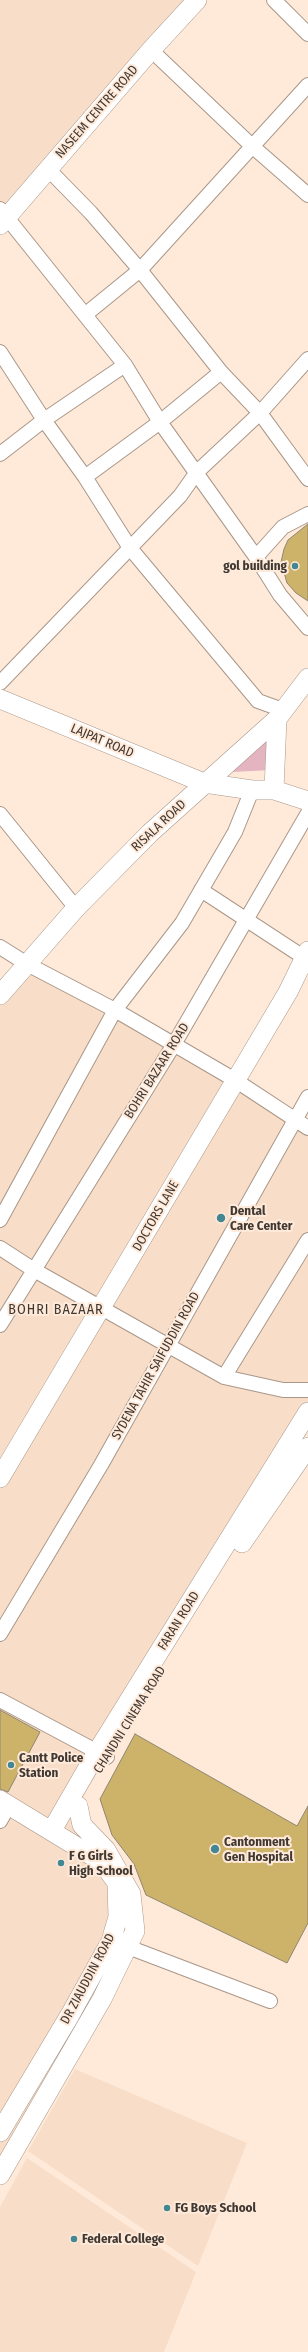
<!DOCTYPE html>
<html>
<head>
<meta charset="utf-8">
<style>
	body { margin:0 }
	canvas { display:block; background:#ffeada }
</style>
</head>
<body>
<canvas width="308" height="2352"></canvas>
<script>
const context = document.querySelector('canvas').getContext('2d');
context.lineJoin = 'round';
function paint(path, color) { context.fillStyle = color; context.fill(path, 'evenodd'); }
const toPath = rows => new Path2D(rows.map(r => 'M' + r).join(''));
function strokePath(path, color, width, dash) { context.strokeStyle = color; context.lineWidth = width; context.lineCap = dash ? 'butt' : 'round'; context.setLineDash(dash || []); context.stroke(path); }
function label(font, color, halo, rows, align = 'center') {
  context.font = font + ' "Fira Sans Condensed",sans-serif'; context.lineWidth = 4; context.setLineDash([]); context.textBaseline = 'middle'; context.strokeStyle = halo; context.fillStyle = color; for (const [text, x, y, turn = 0] of rows) {
    context.save(); context.translate(x, y); context.rotate((+turn || 0) * Math.PI / 180); context.textAlign = isNaN(turn) ? turn : align; if (halo) context.strokeText(text, 0, 0); context.fillText(text, 0, 0); context.restore();
  }
}
paint(toPath([
	[0,0,197,0,7,218,0,209],
	[27,964,308,1128,308,1412,97,1752,107,1757,78,1806,135,1931,0,2175,0,994],
	[75,2069,247,2143,198,2266,28,2151],
	[27,2158,196,2272,164,2352,0,2352,0,2207]
]), '#f8dec9');
paint(toPath([
	[265,738,272,770,231,772]
]), '#e4b4c1');
const building = toPath([
	[308,524,308,601,296,593,287,583,281,562,284,549,288,540,308,524],
	[0,1710,40,1732,8,1792,0,1789,0,1710],
	[135,1734,297,1826,308,1806,308,1923,287,1963,146,1895,134,1864,112,1835,100,1799,135,1734]
]);
paint(building, '#cdb26a');
strokePath(building, '#8f8773', 1);
const street = toPath([
	[274,0,308,34],
	[151,50,252,146,308,195],
	[48,169,91,213,140,270,221,372,260,413,308,479],
	[0,209,125,365,160,422,256,557,280,595,308,628],
	[86,314,140,270,308,85],
	[0,352,44,420,85,477,130,548,258,701,283,710],
	[0,454,44,420,125,365],
	[85,477,160,422,221,372],
	[256,557,283,527,308,514],
	[0,683,180,496,197,472,260,413,308,359],
	[0,814,76,908],
	[201,890,308,960],
	[0,947,27,964,115,1010,235,1080,308,1128],
	[0,1220,115,1010,182,923,235,832,252,790],
	[0,1248,34,1270,224,1377,283,1390,308,1390],
	[0,1325,173,1046,308,813],
	[224,1377,308,1240],
	[0,1634,101,1465,308,1097],
	[0,1700,107,1757],
	[0,1821,9,1805],
	[128,1947,270,2001]
]);
const secondary = toPath([
	[0,225,151,50,197,0],
	[0,699,204,783,252,790,274,790,308,801],
	[274,790,277,719],
	[0,995,76,908,150,833,277,719,308,678],
	[0,1478,288,992,308,951],
	[242,1543,308,1447],
	[0,1800,102,1862,117,1883,118,1917,111,1941,70,2015,0,2132],
	[52,1830,97,1752,308,1412],
	[0,2175,102,1999,135,1931,131,1894,106,1850,82,1825,78,1806]
]);
strokePath(street, '#aa9788', 16);
strokePath(secondary, '#aa9788', 20);
strokePath(street, '#fff', 14);
strokePath(secondary, '#fff', 19);
for (const [x, y, r, color] of [
	[295,566,4,"#428793"],
	[221,1218,5,"#428793"],
	[11,1765,4,"#428793"],
	[215,1849,5,"#428793"],
	[61,1863,4,"#428793"],
	[167,2208,4,"#428793"],
	[74,2239,4,"#428793"]
]) { const dot = new Path2D(); dot.arc(x, y, r, 0, 2 * Math.PI); context.fillStyle = color; context.fill(dot); strokePath(dot, '#ffeada', 1.5); }
label('13px', '#403832', '#ffeada', [
	["NASEEM CENTRE ROAD",97,112,-49],
	["LAJPAT ROAD",102,741,23],
	["RISALA ROAD",159,826,-43],
	["BOHRI BAZAAR ROAD",157,1071,-58],
	["DOCTORS LANE",156,1216,-60],
	["SYDENA TAHIR SAIFUDDIN ROAD",156,1366,-61],
	["FARAN ROAD",179,1621,-58],
	["CHANDNI CINEMA ROAD",130,1720,-58],
	["DR ZIAUDDIN ROAD",88,1979,-62]
]);
label('bold 13px', '#403832', '#ffeada', [
	["gol building",287,566,"right"],
	["Dental",230,1211],
	["Care Center",230,1226],
	["Cantt Police",19,1758],
	["Station",19,1773],
	["Cantonment",224,1842],
	["Gen Hospital",224,1857],
	["F G Girls",69,1856],
	["High School",69,1871],
	["FG Boys School",175,2208],
	["Federal College",82,2239]
], 'left');
context.letterSpacing = '1px';
label('14px', '#403832', '#ffeada', [
	["BOHRI BAZAAR",56,1310]
]);
context.letterSpacing = '0px';
</script>
</body>
</html>
